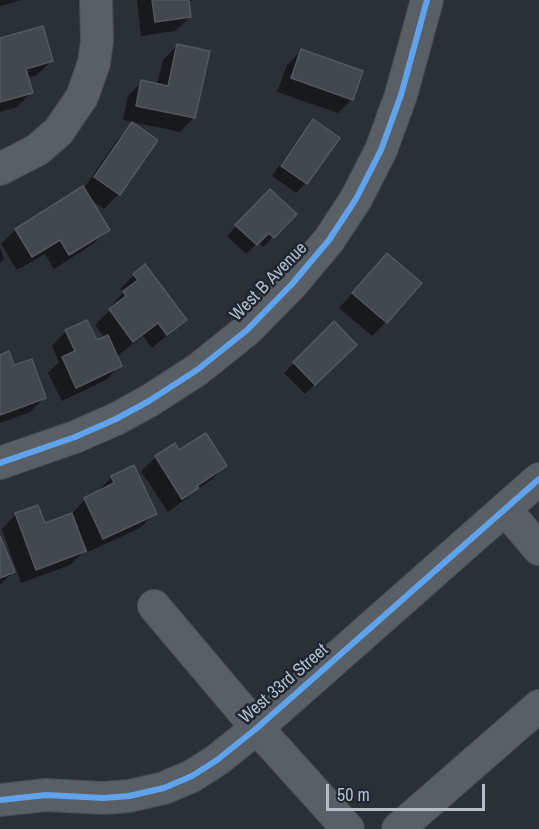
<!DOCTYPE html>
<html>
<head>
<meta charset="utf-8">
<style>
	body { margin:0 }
	#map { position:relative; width:539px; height:829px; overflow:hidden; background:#2b3036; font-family:"Archivo Narrow",sans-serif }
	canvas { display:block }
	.scale { position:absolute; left:326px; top:784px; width:159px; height:27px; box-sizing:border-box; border:3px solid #b5bdc7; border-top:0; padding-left:8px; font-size:18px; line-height:21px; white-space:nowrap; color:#b5bdc7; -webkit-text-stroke:4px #1e2731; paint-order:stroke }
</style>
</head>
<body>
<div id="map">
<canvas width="539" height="829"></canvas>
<div class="scale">50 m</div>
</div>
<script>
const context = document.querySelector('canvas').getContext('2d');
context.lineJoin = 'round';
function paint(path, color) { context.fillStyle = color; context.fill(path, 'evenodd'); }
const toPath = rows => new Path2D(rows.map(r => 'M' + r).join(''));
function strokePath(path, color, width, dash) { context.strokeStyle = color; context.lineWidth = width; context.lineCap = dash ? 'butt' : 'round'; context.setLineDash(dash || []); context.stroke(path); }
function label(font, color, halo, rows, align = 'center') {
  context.font = font + ' "Archivo Narrow",sans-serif'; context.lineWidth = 5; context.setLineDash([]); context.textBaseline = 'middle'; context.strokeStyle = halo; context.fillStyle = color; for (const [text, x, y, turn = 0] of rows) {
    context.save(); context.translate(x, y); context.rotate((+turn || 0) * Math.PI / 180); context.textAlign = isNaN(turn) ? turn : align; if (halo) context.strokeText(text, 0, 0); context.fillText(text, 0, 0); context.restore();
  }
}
paint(toPath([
	[0,0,22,0,0,6],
	[137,0,194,0,188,2,190,17,175,31,141,36],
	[0,40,51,61,37,75,27,78,31,93,17,107,0,112],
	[177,46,194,117,180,132,123,120,128,96,142,82,157,85,163,60],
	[301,51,352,99,338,113,277,92,287,65],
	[313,121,338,138,306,183,296,193,272,176,304,131],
	[133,124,156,141,119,194,104,209,88,197,108,230,93,244,54,269,45,254,17,270,1,244,15,230,84,188,118,139],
	[270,191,295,214,263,247,258,242,246,254,227,236],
	[0,247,4,259,0,263],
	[387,255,386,322,372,336,339,308],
	[134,275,185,320,152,348,143,336,116,357,120,365,106,380,62,401,48,373,59,362,52,346,66,331,96,342,105,338,95,325,111,309,110,307,123,293,120,289],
	[334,324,355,345,305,394,284,373],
	[0,356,44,398,30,412,0,423],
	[174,445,179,452,225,466,211,480,168,512,141,471,156,457],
	[112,477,155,513,140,528,88,552,84,543,82,544,84,551,70,565,21,583,2,529,16,514,44,525,71,515,85,499,98,491],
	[0,540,13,572,0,585]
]), '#0007');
const building = toPath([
	[152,0,189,0,191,17,155,22,152,0],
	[43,26,53,61,26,69,33,93,0,102,0,38,43,26],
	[177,44,210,51,195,118,136,106,141,80,168,86,177,44],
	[301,49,363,71,353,100,291,78,301,49],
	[313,119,340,138,307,184,281,166,313,119],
	[132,122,158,140,120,195,94,177,132,122],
	[83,186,110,230,69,255,60,240,32,257,15,229,83,186],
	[270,189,297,214,274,238,269,233,257,245,235,225,270,189],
	[387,253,422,283,387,323,352,293,387,253],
	[145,264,187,320,167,335,158,323,133,342,109,309,126,296,123,291,138,280,133,274,145,264],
	[87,320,97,340,108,335,122,366,76,388,62,357,75,351,65,330,87,320],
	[334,321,357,345,315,385,293,362,334,321],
	[9,351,14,365,32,359,46,398,0,415,0,355,9,351],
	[206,433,227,466,197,486,199,488,182,499,155,456,175,443,179,450,206,433],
	[134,465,157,514,103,539,84,498,114,483,111,476,134,465],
	[38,505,45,523,72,513,86,551,36,570,15,513,38,505],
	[0,536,15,572,0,578,0,536]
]);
paint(building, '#43484d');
strokePath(building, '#52585e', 1.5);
const minor = toPath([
	[0,169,37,150,58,132,82,97,94,63,97,41,96,0],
	[0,463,75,437,116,419,149,401,197,370,247,330,292,284,329,240,356,199,381,150,401,95,427,0],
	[505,509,539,549],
	[154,606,257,728,348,829],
	[0,800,46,795,104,798,129,796,164,788,192,776,217,760,257,728,539,479],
	[398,829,539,706]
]);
strokePath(minor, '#484c51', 34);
strokePath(minor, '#5a5e65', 32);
strokePath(toPath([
	[0,463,75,437,116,419,149,401,197,370,247,330,292,284,329,240,356,199,381,150,401,95,427,0],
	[0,800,46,795,104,798,129,796,164,788,192,776,217,760,257,728,539,479]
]), '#60a3ed', 6);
label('18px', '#b5bdc7', '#1e2731', [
	["West B Avenue",269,282,-46],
	["West 33rd Street",284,684,-41]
]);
</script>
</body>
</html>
